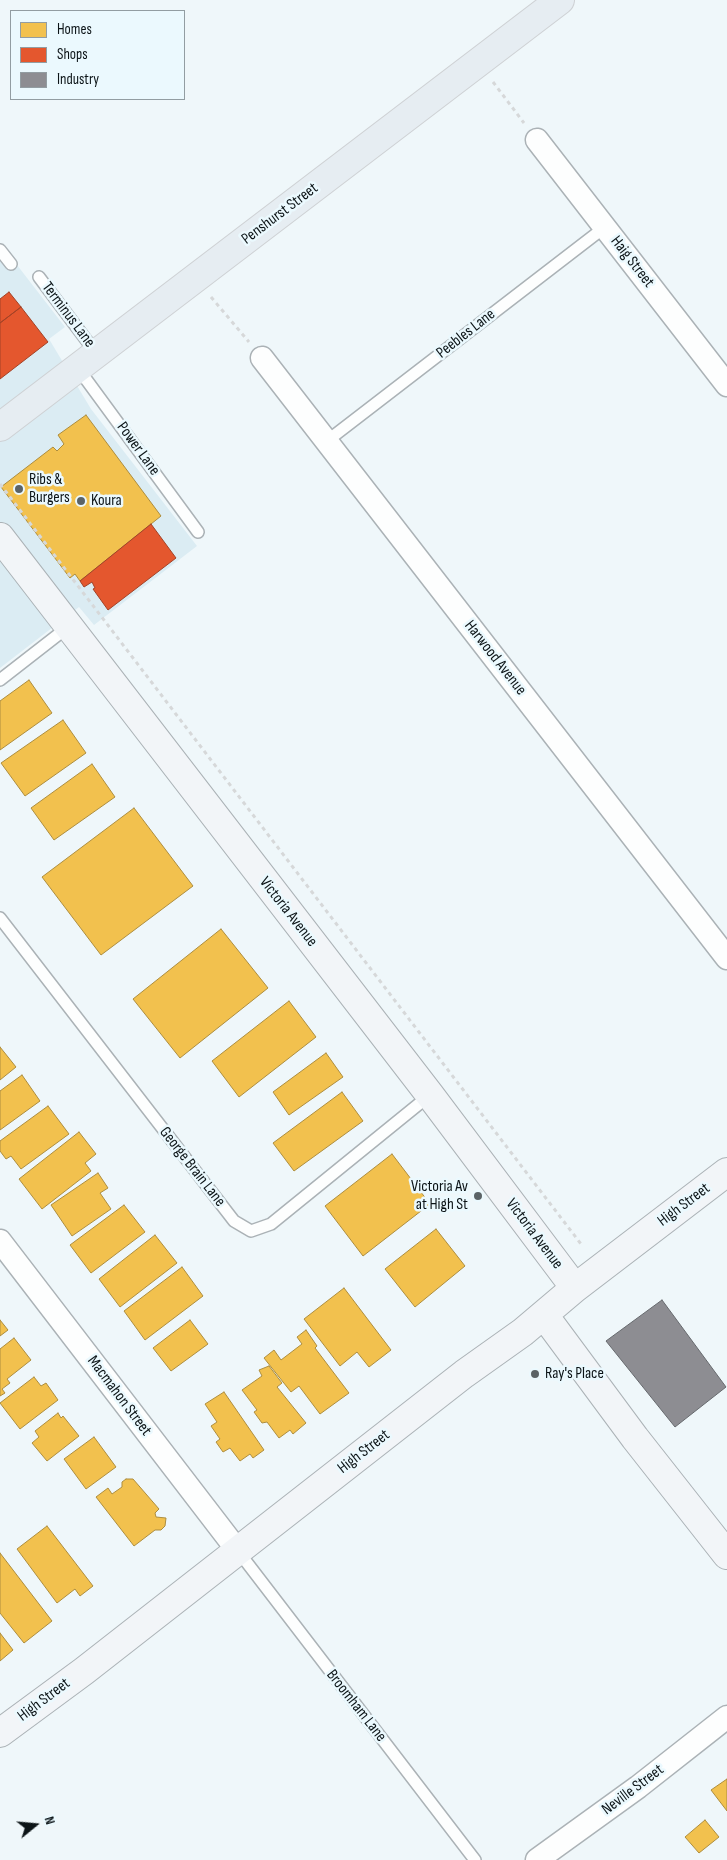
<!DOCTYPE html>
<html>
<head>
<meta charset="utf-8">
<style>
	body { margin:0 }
	#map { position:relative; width:727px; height:1860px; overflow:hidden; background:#eff7fa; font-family:"Sofia Sans Condensed",sans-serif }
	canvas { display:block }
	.legend { position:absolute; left:10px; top:10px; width:175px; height:90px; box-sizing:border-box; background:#ebf9fe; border:1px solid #929da2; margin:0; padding:6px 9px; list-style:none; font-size:15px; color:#0c1417 }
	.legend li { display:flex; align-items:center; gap:10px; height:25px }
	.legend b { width:25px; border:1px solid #929da2 }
	.north { position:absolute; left:10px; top:1800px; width:50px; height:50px; -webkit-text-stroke:4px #ebf9fe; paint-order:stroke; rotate:73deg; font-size:14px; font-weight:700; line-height:20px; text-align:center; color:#0c1417 }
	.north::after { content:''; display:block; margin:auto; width:18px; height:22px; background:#0c1417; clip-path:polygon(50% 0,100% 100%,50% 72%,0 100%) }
</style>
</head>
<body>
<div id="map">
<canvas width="727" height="1860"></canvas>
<ul class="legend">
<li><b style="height:14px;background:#f2c14e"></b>Homes</li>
<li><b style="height:14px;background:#e4572e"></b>Shops</li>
<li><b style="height:14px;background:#8d8d92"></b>Industry</li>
</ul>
<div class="north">N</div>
</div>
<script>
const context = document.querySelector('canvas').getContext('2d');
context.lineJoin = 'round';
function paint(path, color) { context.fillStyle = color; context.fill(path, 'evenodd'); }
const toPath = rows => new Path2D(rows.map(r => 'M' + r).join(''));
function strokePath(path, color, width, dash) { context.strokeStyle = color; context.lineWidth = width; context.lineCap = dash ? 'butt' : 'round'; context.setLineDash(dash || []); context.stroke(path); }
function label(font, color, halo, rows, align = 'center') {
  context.font = font + ' "Sofia Sans Condensed",sans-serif'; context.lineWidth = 5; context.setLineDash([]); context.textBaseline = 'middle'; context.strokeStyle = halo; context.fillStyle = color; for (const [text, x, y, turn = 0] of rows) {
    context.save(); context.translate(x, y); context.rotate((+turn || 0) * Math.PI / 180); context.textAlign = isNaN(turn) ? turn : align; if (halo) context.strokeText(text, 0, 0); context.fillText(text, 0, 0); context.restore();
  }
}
paint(toPath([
	[0,243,65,327,49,339,91,409,197,546,94,625,79,607,0,668]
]), '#dbecf3');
const homes = toPath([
	[86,415,161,516,80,581,75,574,70,578,1,487,53,447,57,451,64,444,58,435,86,415],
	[29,680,52,713,0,750,0,701,29,680],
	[63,720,86,753,25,796,1,763,63,720],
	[92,764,115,797,54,840,31,808,92,764],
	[134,808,193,886,101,955,42,877,134,808],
	[221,929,268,988,180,1058,133,999,221,929],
	[289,1001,316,1037,239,1097,212,1061,289,1001],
	[0,1047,16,1067,0,1080,0,1047],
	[326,1053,343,1077,289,1115,273,1092,326,1053],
	[22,1075,40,1101,0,1130,0,1091,22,1075],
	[342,1092,363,1121,294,1171,273,1143,342,1092],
	[48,1106,69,1134,21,1169,11,1156,6,1159,0,1151,0,1141,48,1106],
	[79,1132,96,1154,85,1163,91,1171,42,1209,19,1179,79,1132],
	[392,1154,430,1204,363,1256,325,1206,392,1154],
	[98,1173,108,1188,100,1193,111,1209,72,1236,51,1205,98,1173],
	[124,1205,145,1232,91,1273,70,1245,124,1205],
	[436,1229,465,1266,415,1307,385,1269,436,1229],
	[155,1235,177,1263,120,1307,99,1279,155,1235],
	[182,1267,203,1296,145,1340,124,1311,182,1267],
	[344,1288,391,1350,369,1367,357,1352,340,1366,304,1319,344,1288],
	[0,1320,8,1330,0,1336,0,1320],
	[190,1320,208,1344,171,1371,153,1348,190,1320],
	[306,1330,317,1346,315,1348,349,1393,320,1414,299,1386,291,1392,264,1358,274,1350,281,1360,302,1344,297,1337,306,1330],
	[14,1338,31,1360,7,1379,10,1383,2,1389,5,1393,0,1396,0,1349,14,1338],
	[269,1366,282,1383,277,1387,306,1423,293,1434,290,1430,279,1438,267,1422,262,1423,254,1412,257,1410,242,1390,262,1376,259,1370,269,1366],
	[34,1377,41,1386,46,1383,58,1400,20,1429,0,1403,34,1377],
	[224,1392,264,1450,253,1458,250,1454,240,1461,230,1448,223,1452,216,1442,220,1439,211,1426,217,1422,205,1404,224,1392],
	[58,1413,61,1418,63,1416,79,1436,47,1461,32,1443,39,1437,35,1431,58,1413],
	[94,1437,116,1467,86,1489,64,1459,94,1437],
	[126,1479,133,1479,159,1509,155,1513,156,1517,166,1518,165,1526,161,1530,155,1530,134,1546,96,1497,108,1488,112,1494,122,1487,122,1482,126,1479],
	[47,1526,93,1586,80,1596,75,1589,57,1603,17,1549,47,1526],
	[0,1553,52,1621,24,1643,0,1613,0,1553],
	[0,1633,13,1650,0,1661,0,1633],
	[727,1779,727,1811,711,1790,727,1779],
	[705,1820,719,1837,699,1853,685,1837,705,1820]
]);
paint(homes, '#f2c14e');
strokePath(homes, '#ad8d3e', 1);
const shops = toPath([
	[9,292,21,307,0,323,0,299,9,292],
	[21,307,48,342,0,379,0,323,21,307],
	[151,524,176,558,108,610,93,589,95,588,92,582,84,587,80,581,151,524]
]);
paint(shops, '#e4572e');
strokePath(shops, '#a34327', 1);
const industry = toPath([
	[662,1300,726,1387,675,1427,606,1341,662,1300]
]);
paint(industry, '#8d8d92');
strokePath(industry, '#66696d', 1);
const lane = toPath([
	[0,250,11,264],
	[39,277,96,353],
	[77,367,198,532],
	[327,441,605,227],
	[0,680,68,627],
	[0,918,234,1221,251,1231,271,1224,430,1095],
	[238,1551,475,1860]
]);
const street = toPath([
	[537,140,727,385],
	[262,358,727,958],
	[0,1241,238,1551],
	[537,1860,638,1787,727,1717]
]);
const secondary = toPath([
	[0,537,430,1095,575,1288],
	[544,1315,635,1438,727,1555],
	[0,1733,84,1671,464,1374,523,1332,575,1288,727,1172]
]);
const primary = toPath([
	[0,427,560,0]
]);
strokePath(lane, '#abb2b6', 14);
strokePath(street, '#abb2b6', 25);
strokePath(secondary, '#abb2b6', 30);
strokePath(primary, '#ced1d4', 30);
strokePath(toPath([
	[493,82,524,123],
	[211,297,249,342],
	[0,484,581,1244]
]), '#d6d8d9', 3, [4, 4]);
strokePath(lane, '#fdfefe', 11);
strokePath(street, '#fdfefe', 22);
strokePath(secondary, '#f2f5f8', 28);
strokePath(primary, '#e6edf2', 28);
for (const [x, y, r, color] of [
	[19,489,5,"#5b6366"],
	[81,501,5,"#5b6366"],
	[478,1196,5,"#5b6366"],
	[535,1374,5,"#5b6366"]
]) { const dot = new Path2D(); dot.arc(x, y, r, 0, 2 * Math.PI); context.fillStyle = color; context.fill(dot); strokePath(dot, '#ebf9fe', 2); }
label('16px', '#0c1417', '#ebf9fe', [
	["Penshurst Street",280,214,-37],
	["Haig Street",632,262,52],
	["Terminus Lane",68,315,53],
	["Peebles Lane",466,334,-38],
	["Power Lane",138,449,54],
	["Harwood Avenue",495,658,52],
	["Victoria Avenue",288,912,52],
	["George Brain Lane",192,1167,52],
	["High Street",684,1205,-37],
	["Victoria Avenue",534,1234,53],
	["Macmahon Street",119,1396,53],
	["High Street",364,1452,-38],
	["High Street",44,1700,-37],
	["Broomham Lane",356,1706,52],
	["Neville Street",633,1790,-37]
]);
label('16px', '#0c1417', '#ebf9fe', [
	["Ribs &",29,480],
	["Burgers",29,498],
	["Koura",91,501],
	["Victoria Av",468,1187,"right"],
	["at High St",468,1205,"right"],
	["Ray's Place",545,1374]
], 'left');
</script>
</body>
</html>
